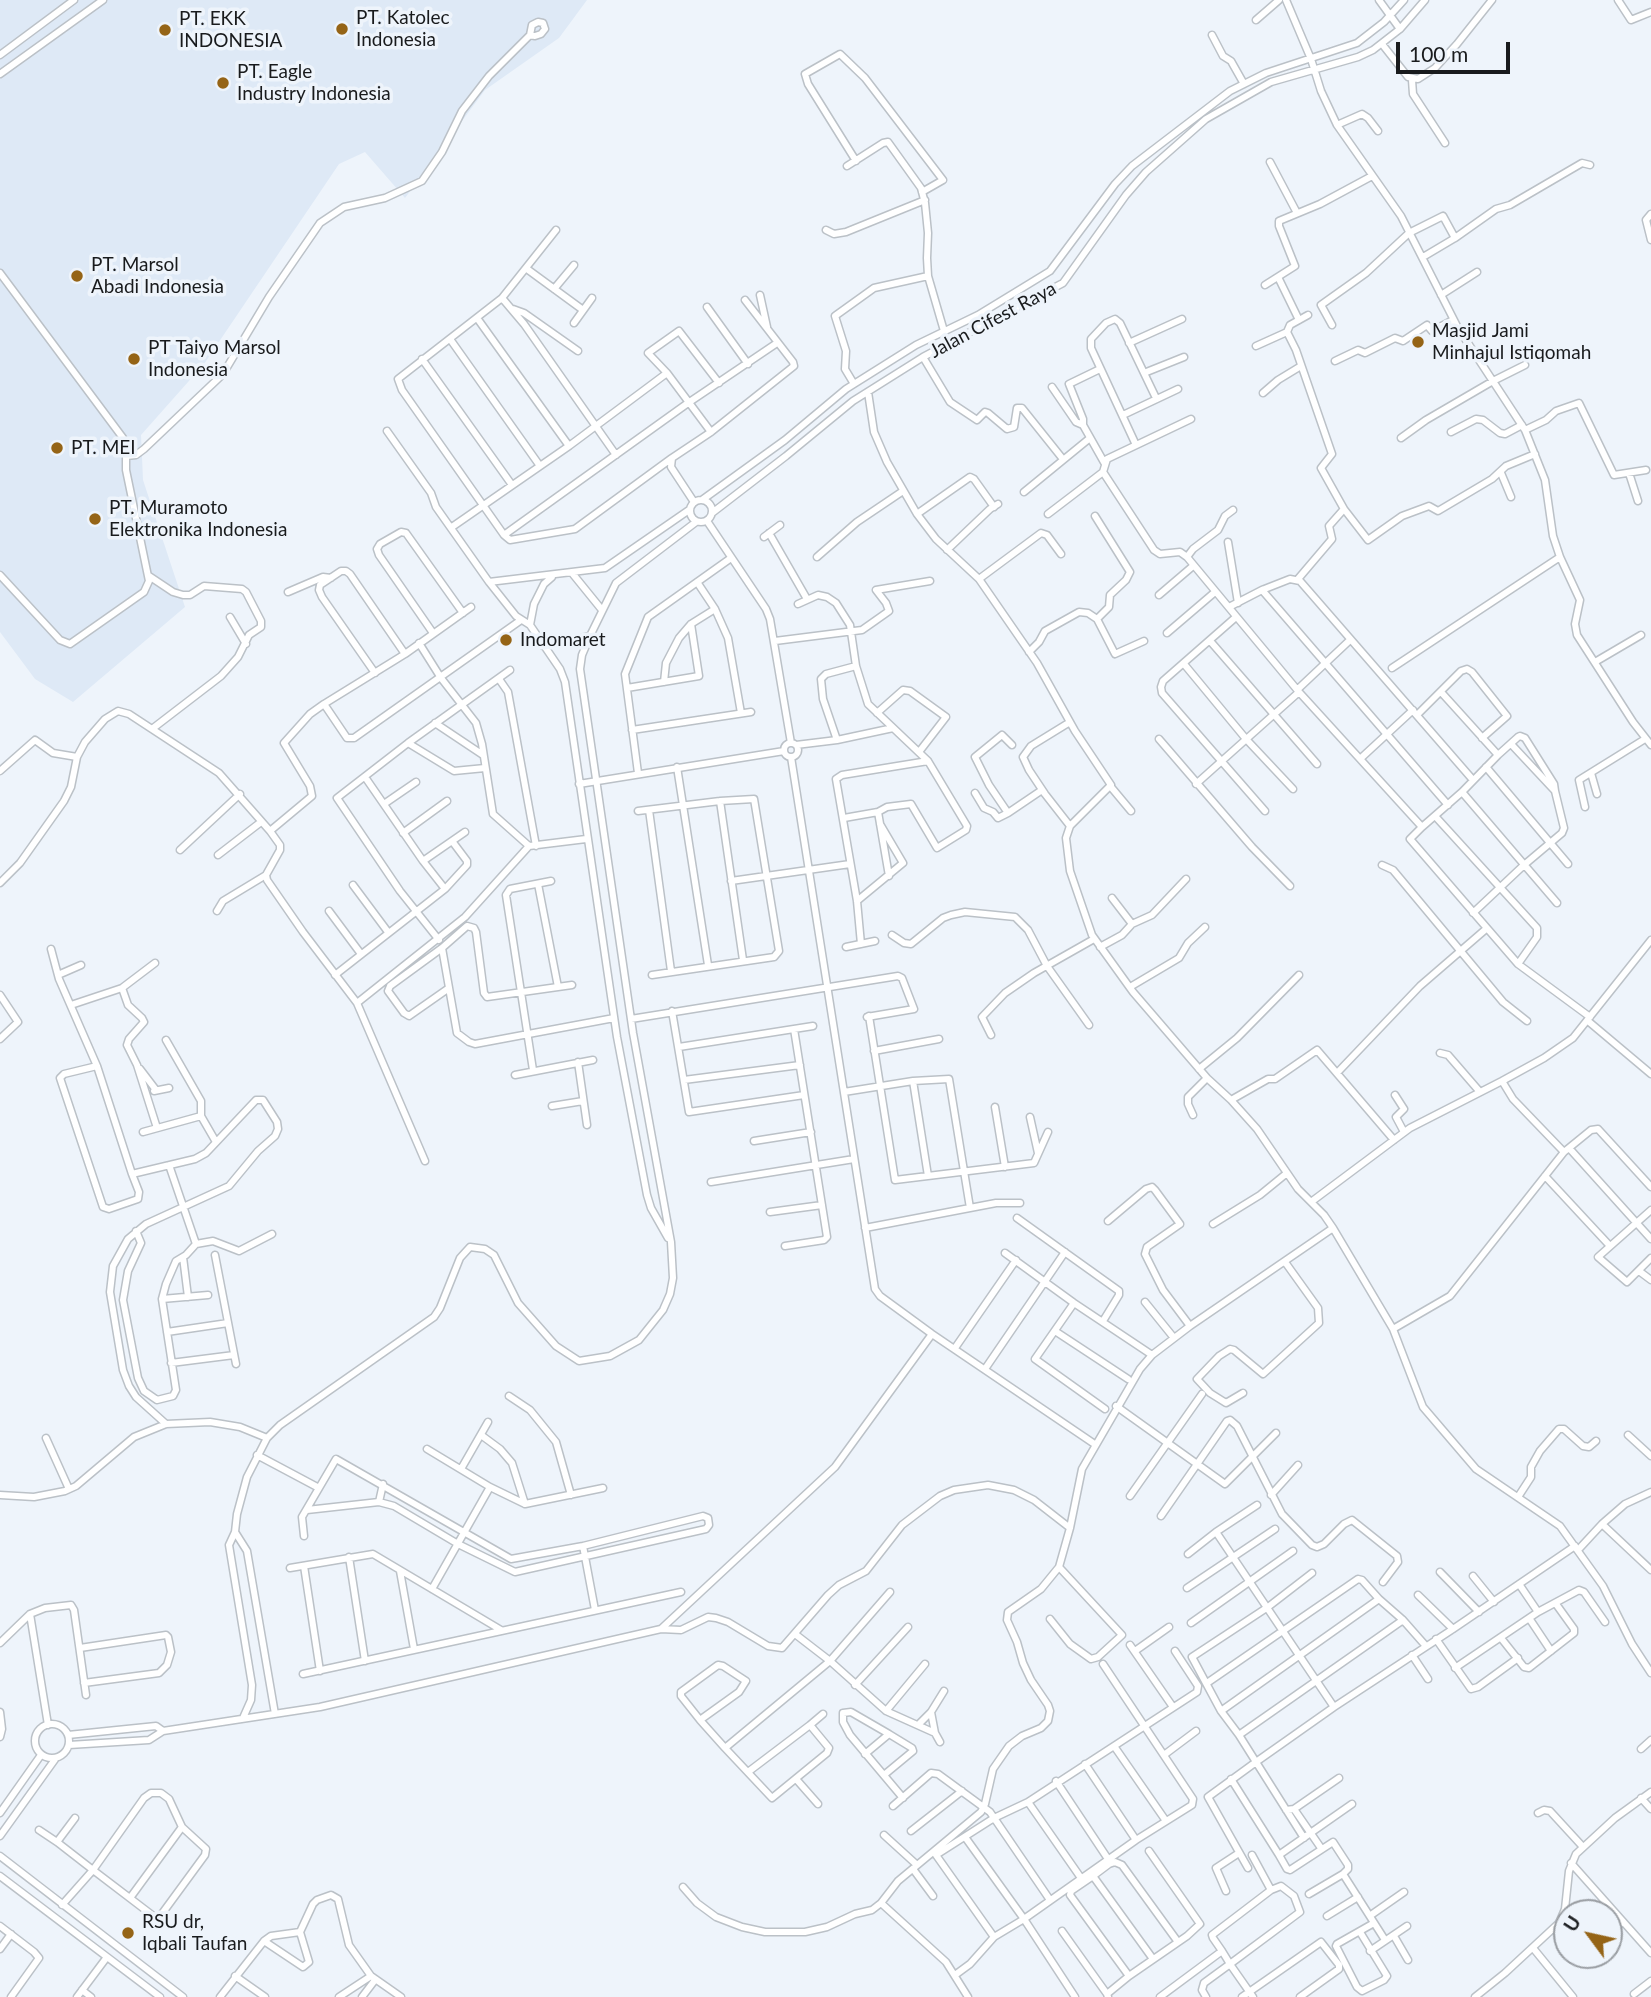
<!DOCTYPE html>
<html>
<head>
<meta charset="utf-8">
<style>
	body { margin:0 }
	#map { position:relative; width:1651px; height:1997px; overflow:hidden; background:#eef4fb; font-family:Lato,sans-serif }
	canvas { display:block }
	.north { position:absolute; left:1553px; top:1899px; width:70px; height:70px; box-sizing:border-box; background:#eef4fb; border:2px solid #999da2; border-radius:50%; rotate:303deg; font-size:19px; font-weight:700; line-height:28px; text-align:center; color:#191b1d }
	.north::after { content:''; display:block; margin:auto; width:24px; height:32px; background:#956416; clip-path:polygon(50% 0,100% 100%,50% 72%,0 100%) }
	.scale { position:absolute; left:1396px; top:42px; width:114px; height:32px; box-sizing:border-box; border:4px solid #191b1d; border-top:0; padding-left:9px; font-size:21px; line-height:24px; white-space:nowrap; color:#191b1d; -webkit-text-stroke:5px #eef4fb; paint-order:stroke }
</style>
</head>
<body>
<div id="map">
<canvas width="1651" height="1997"></canvas>
<div class="north">U</div>
<div class="scale">100 m</div>
</div>
<script>
const context = document.querySelector('canvas').getContext('2d');
context.lineJoin = 'round';
function paint(path, color) { context.fillStyle = color; context.fill(path, 'evenodd'); }
const toPath = rows => new Path2D(rows.map(r => 'M' + r).join(''));
function strokePath(path, color, width, dash) { context.strokeStyle = color; context.lineWidth = width; context.lineCap = dash ? 'butt' : 'round'; context.setLineDash(dash || []); context.stroke(path); }
function label(font, color, halo, rows, align = 'center') {
  context.font = font + ' Lato,sans-serif'; context.lineWidth = 7; context.setLineDash([]); context.textBaseline = 'middle'; context.strokeStyle = halo; context.fillStyle = color; for (const [text, x, y, turn = 0] of rows) {
    context.save(); context.translate(x, y); context.rotate((+turn || 0) * Math.PI / 180); context.textAlign = isNaN(turn) ? turn : align; if (halo) context.strokeText(text, 0, 0); context.fillText(text, 0, 0); context.restore();
  }
}
paint(toPath([
	[0,0,587,0,559,38,485,90,405,198,365,152,339,164,204,364,141,435,143,480,185,607,73,702,35,679,0,632]
]), '#dee9f6');
const minor = toPath([
	[1286,0,1311,59,1321,91,1337,125,1401,216,1458,328,1525,430,1545,480,1553,536,1560,557,1580,600,1575,624,1577,635,1633,722,1651,745],
	[1379,0,1400,29],
	[1618,0,1631,20,1651,12],
	[1256,20,1279,0],
	[1212,35,1223,56,1231,61,1244,84],
	[1382,44,1408,77,1418,79,1435,68,1457,44,1492,0],
	[0,55,74,0],
	[0,74,103,0],
	[1412,80,1413,94,1445,143],
	[1337,125,1362,114,1368,118,1378,131],
	[856,161,808,84,805,74,840,54,865,78,943,180,922,192],
	[1270,162,1297,213],
	[847,166,883,143,888,142,921,188,925,203,928,233,927,258,928,276,944,331],
	[1651,214,1646,220,1651,240],
	[826,230,834,234,846,232,925,200],
	[1423,257,1455,238,1496,209,1510,205,1582,163,1590,165],
	[527,269,583,310],
	[0,273,123,438,126,451,126,470,149,581,144,592,70,644,60,640,0,575],
	[1278,277,1299,320],
	[1265,285,1295,266,1279,226,1279,221,1320,204,1372,176],
	[554,289,574,265],
	[760,295,767,327],
	[1441,295,1477,272],
	[502,298,556,230],
	[707,307,748,364],
	[513,309,524,313,578,351],
	[477,318,569,446],
	[574,323,592,298],
	[1332,325,1321,305,1366,273,1409,233,1443,216,1455,238],
	[450,339,540,466],
	[1129,343,1182,319],
	[1256,346,1287,332],
	[923,357,950,402,977,420,985,412,988,413,1007,429,1014,427,1017,408,1022,408,1062,458],
	[422,359,512,485],
	[1335,361,1358,350,1365,353,1395,338,1403,341,1427,325,1432,331,1453,320],
	[1144,373,1184,357],
	[854,384,845,369,846,351,835,316,874,288,928,276],
	[1052,387,1076,422,1083,425,1105,464],
	[868,392,874,432,887,462,917,514,936,539,979,579,1037,663,1075,731,1111,785,1070,826,1066,838,1070,871,1092,935,1133,992,1207,1078,1231,1100,1257,1129,1298,1189,1324,1215,1333,1228,1393,1329,1423,1407,1476,1469,1560,1526,1603,1586,1632,1644,1651,1673],
	[1263,393,1278,380,1301,366],
	[1123,415,1178,389],
	[1083,425,1083,419,1069,384,1100,369],
	[1525,430,1546,420,1556,411,1579,403,1614,475,1646,470],
	[387,431,431,493,436,507,489,582,516,616,530,625,560,669,565,682,617,1037,647,1195,651,1208,668,1238],
	[711,432,667,373,648,353,679,331,719,383],
	[1451,432,1476,419,1483,420,1500,433,1505,434,1522,425],
	[1401,438,1426,420,1493,381,1525,365],
	[1136,445,1091,348,1091,339,1106,323,1115,319,1120,323,1156,398],
	[616,455,524,324,502,298,398,379,402,390,504,535,510,540,575,529,672,458],
	[126,456,136,455,144,449,223,374,269,297,320,223,344,207,385,198,422,181,442,152,462,111,489,76,530,35,535,36,541,34,545,29,543,23,538,22,532,25,530,35],
	[1103,472,1154,550,1160,554,1180,552,1187,557,1299,692,1422,827,1410,839,1518,964,1590,1017],
	[1501,473,1511,497],
	[1629,473,1638,501],
	[1024,492,1090,438],
	'690 511a11 11 0 1 1 22 0a11 11 0 1 1-22 0Z',
	[702,500,785,440,846,389,916,345,978,315,1050,271,1115,184,1132,166,1230,91,1266,73,1357,43,1384,22,1404,0],
	[694,502,671,467,672,458,711,432,794,366,793,362,745,300],
	[1344,509,1368,540,1402,516,1429,506,1438,511,1492,479,1506,466,1535,454],
	[712,513,786,456,853,401,923,357,1063,283,1126,195,1146,172,1206,119,1271,82,1358,57,1373,50,1400,29,1425,0],
	[917,514,970,477,974,479,994,507],
	[1048,514,1103,472,1107,459,1191,419],
	[1095,516,1130,572,1126,580,1110,595,1109,607,1097,619],
	[707,521,766,609,770,619,791,743],
	[452,527,569,446,667,373],
	[769,533,807,599],
	[504,535,688,403,777,343],
	[764,537,780,525],
	[1228,542,1238,603],
	[947,550,990,509,998,504],
	[817,557,857,522,903,491],
	[1187,557,1193,549,1218,530,1225,516,1233,510],
	[572,573,602,610],
	[149,576,173,592,183,595,190,595,204,586,242,589,246,592,261,621,261,627,249,635,238,657,221,676,152,729],
	[979,579,1041,533,1047,535,1061,554],
	[1298,579,1332,539,1329,526,1344,509,1321,468,1332,454,1296,350,1287,332,1290,325,1308,315],
	[489,582,605,568,689,510],
	[697,582,715,609,728,638,741,713],
	[1262,590,1448,805],
	[288,592,323,577,331,578],
	[1159,595,1193,566],
	[798,604,818,595,827,597,836,603,850,625,856,666],
	[471,607,405,654,324,704,347,738,354,738,521,620],
	[1229,607,1262,590,1290,579,1300,581,1473,780],
	[230,617,246,644],
	[1236,617,1163,681,1161,687,1162,693,1265,811],
	[530,625,534,604,544,584,552,577],
	[433,633,379,555,377,549,380,544,401,532,406,533,463,613],
	[1167,633,1215,592],
	[775,641,862,630,889,611,886,603,876,590,930,581],
	[1211,642,1317,764],
	[419,643,441,678,476,723,482,744,493,814,529,846,586,839],
	[543,646,590,636],
	[1029,652,1039,642,1045,631,1079,612,1088,613,1097,619,1115,654,1144,641],
	[1595,662,1641,635],
	[1184,664,1246,739,1293,789],
	[1392,668,1560,557],
	[375,673,322,597,319,590,320,585,341,571,346,571,350,574,405,654],
	[499,679,508,692,536,846],
	[664,682,666,663,679,638,691,624,715,609],
	[627,688,699,676,691,624],
	[1298,689,1350,640],
	[1441,692,1498,755],
	[877,713,903,690,910,691,946,717,919,752],
	[1417,715,1461,671,1467,669,1472,672,1507,716,1482,738],
	[1070,722,1031,746,1023,757,1029,770,1045,794,1070,826],
	[435,723,483,755],
	[632,730,751,712],
	[1159,739,1252,847,1290,886],
	[837,740,823,699,821,679,826,674,856,666,868,704,928,761,967,826,966,830,937,848,911,804,887,807,878,812,844,818],
	'784 750a7 7 0 1 1 14 0a7 7 0 1 1-14 0Z',
	[408,743,454,771,485,768],
	[796,745,837,740,893,728],
	[791,757,875,1289,880,1296,932,1334,1093,1443],
	[1360,759,1413,710],
	[677,767,708,965],
	[1486,767,1568,864],
	[0,771,35,740,53,753,77,757],
	[638,773,625,674,648,617,731,558],
	[1591,773,1597,794],
	[365,777,423,861,445,889],
	[579,784,784,751],
	[1196,784,1299,692],
	[1111,787,1131,811],
	[1462,792,1557,903],
	[975,793,984,808,993,812,998,818,1008,813,989,785,975,757,1002,735,1012,745],
	[720,801,743,960],
	[384,804,416,782],
	[1585,807,1579,780,1645,739],
	[649,810,671,971],
	[638,811,720,801,754,799,779,951,774,957,652,975],
	[878,812,889,876],
	[1008,813,1042,790],
	[1435,816,1537,928,1537,937,1518,964],
	[1422,827,1462,792,1498,755,1518,737,1520,736,1525,738,1554,784,1555,791,1511,744],
	[270,831,312,796,310,786,284,743,310,714,324,704],
	[403,833,447,801],
	[180,850,240,794],
	[218,855,261,822],
	[423,861,465,832],
	[1382,865,1393,870,1503,1002,1527,1021],
	[731,881,850,864],
	[0,883,20,863,64,801,71,787,77,757,85,742,105,719,118,711,129,714,219,773,270,831,280,845,280,850,266,875,267,880,303,932,357,1003,465,917,529,846],
	[538,884,558,987],
	[353,885,388,932],
	[857,901,903,863,880,824],
	[217,911,223,901,266,875],
	[329,911,361,954],
	[1473,913,1524,865,1562,833,1564,828,1555,791],
	[1132,924,1152,915,1186,879],
	[892,935,904,943,911,944,943,918,951,915,965,912,1015,917,1028,930,1047,966,1089,1025],
	[439,940,400,891,337,798,408,743,510,670],
	[861,944,857,901,836,779,842,775,928,761],
	[846,947,875,941],
	[1100,947,1122,935,1132,924,1112,898],
	[442,948,457,1033,469,1042,475,1044,614,1018],
	[51,949,59,979,97,1066],
	[58,975,81,965],
	[335,975,445,889,467,865,467,861,452,841],
	[1130,987,1179,958,1188,943,1205,927],
	[122,988,128,1005,142,1018,144,1022,129,1039,127,1045,137,1065,157,1128],
	[449,988,409,1016,404,1013,388,991,390,986,442,948,467,926,474,928,476,932,484,993,487,997,572,985],
	[0,995,18,1022,0,1039],
	[357,1003,425,1161],
	[71,1005,122,988,155,963],
	[672,1011,689,1112,804,1095],
	[869,1016,895,1180,1034,1163,1048,1132],
	[631,1019,898,976,902,978,914,1009,867,1017],
	[1588,1021,1651,1074],
	[991,1035,982,1017,1005,993,1034,973,1094,939],
	[166,1040,201,1101,201,1116],
	[679,1047,813,1026],
	[874,1051,939,1039],
	[1440,1053,1448,1055,1480,1092],
	[578,1062,587,1125],
	[140,1069,156,1090],
	[1199,1069,1237,1038,1299,975],
	[533,1070,506,895,510,889,551,881],
	[1337,1073,1420,986,1486,929],
	[515,1075,593,1060],
	[684,1080,800,1065],
	[913,1081,928,1176],
	[1502,1081,1513,1099,1564,1152],
	[154,1091,169,1088],
	[844,1092,913,1081,949,1079,970,1208],
	[1395,1095,1404,1109,1396,1117,1404,1132],
	[1231,1100,1268,1079,1275,1079,1317,1050,1394,1140],
	[552,1106,583,1101],
	[995,1107,1005,1167],
	[1193,1115,1188,1104,1188,1097,1207,1078],
	[1030,1117,1038,1153],
	[143,1132,201,1116,216,1142],
	[754,1141,811,1132],
	[1569,1148,1651,1239],
	[132,1174,139,1192,138,1199,109,1209,103,1207,60,1078,64,1074,97,1066,132,1174,195,1159,206,1153,256,1100,263,1100,277,1122,278,1129,275,1136,258,1151,229,1186,146,1224,128,1239,113,1266,110,1292,123,1370,129,1386,136,1397,166,1424],
	[1545,1176,1610,1246],
	[711,1182,854,1159],
	[1311,1202,1410,1128,1502,1081,1544,1058,1573,1038,1651,940],
	[1651,1210,1598,1257,1627,1282,1651,1258],
	[770,1212,822,1205],
	[1017,1218,1119,1291,1119,1295,1103,1321],
	[1108,1221,1146,1189,1152,1187,1155,1190,1180,1224,1147,1247,1145,1254,1163,1290,1190,1326],
	[1213,1224,1260,1195,1287,1173],
	[865,1228,996,1203,1020,1203],
	[136,1231,141,1243,128,1271,123,1300,138,1378,144,1391,157,1400,173,1396,176,1390,162,1299,166,1284,176,1261,186,1255,196,1244,169,1165],
	[196,1244,213,1241,239,1251,272,1234],
	[785,1246,824,1240,827,1237,794,1029],
	[1005,1253,1074,1303,1152,1355],
	[215,1255,236,1364],
	[183,1257,188,1297],
	[1639,1271,1651,1280],
	[162,1299,208,1295],
	[1145,1302,1174,1338],
	[1074,1303,1035,1359,1105,1409],
	[1393,1329,1450,1296,1564,1152,1591,1130,1598,1129,1651,1187],
	[1055,1331,1128,1379],
	[167,1332,228,1323],
	[955,1348,1016,1260],
	[171,1363,234,1355],
	[985,1369,1065,1252],
	[1243,1393,1226,1403,1210,1393,1197,1379,1219,1356,1230,1349,1234,1350,1263,1374,1319,1323,1318,1308,1285,1262],
	[509,1396,530,1410,556,1442,571,1495],
	[1116,1406,1225,1484,1276,1433],
	[481,1435,500,1449,512,1463,525,1504],
	[1628,1435,1651,1456],
	[46,1438,69,1489],
	[427,1449,490,1487,525,1504,603,1488],
	[257,1455,319,1488],
	[461,1469,488,1422],
	[0,1495,34,1497,65,1491,76,1486,134,1437,166,1424,210,1422,240,1427,267,1438],
	[1271,1495,1298,1465],
	[1130,1496,1202,1394],
	[1518,1497,1531,1477,1531,1467,1540,1451,1559,1429,1564,1429,1583,1446,1589,1447,1596,1441],
	[379,1502,383,1484],
	[1161,1516,1227,1421,1230,1420,1237,1426,1282,1514,1312,1545,1317,1547,1324,1544,1344,1524,1352,1520,1397,1556,1398,1562,1383,1582],
	[1602,1524,1651,1570],
	[235,1532,247,1551,275,1714],
	[1216,1532,1334,1707,1453,1629,1575,1546],
	[304,1536,302,1517,336,1459,511,1559,583,1546,703,1516,708,1518,709,1525,706,1529,515,1572,458,1544,394,1506,379,1502,307,1510],
	[583,1546,595,1610],
	[1578,1550,1602,1524,1625,1504,1651,1492],
	[1188,1554,1216,1532,1257,1505],
	[349,1557,365,1661],
	[304,1566,320,1671],
	[290,1568,373,1554,501,1630],
	[400,1571,414,1649],
	[1440,1572,1479,1612],
	[1473,1576,1494,1602],
	[1187,1588,1275,1529],
	[432,1589,490,1487],
	[890,1592,830,1661,886,1711,935,1733,940,1742],
	[1418,1595,1453,1629],
	[1538,1612,1579,1590,1584,1592,1605,1622],
	[30,1614,48,1725],
	[1529,1618,1551,1651],
	[1050,1619,1070,1644,1091,1659,1098,1657,1122,1635,1059,1567],
	[1191,1623,1293,1551],
	[661,1629,681,1630,708,1617,716,1618,728,1622,768,1646,782,1648,828,1595,839,1585,866,1571,902,1525,940,1496,954,1490,988,1485,1014,1490,1034,1500,1070,1528],
	[1501,1638,1524,1667,1529,1668,1574,1633,1574,1629,1556,1604],
	[1436,1639,1471,1689,1478,1687,1518,1658],
	[0,1643,30,1614,45,1608,71,1605,74,1610,86,1695],
	[1130,1645,1173,1707],
	[80,1648,166,1635,168,1637,171,1652,167,1665,159,1673,84,1683],
	[1135,1651,1169,1627],
	[1412,1655,1428,1679],
	[1455,1668,1538,1612,1519,1584],
	[303,1674,681,1592],
	[1207,1683,1358,1579,1362,1580,1379,1599,1403,1620,1425,1645],
	[855,1685,908,1627],
	[886,1711,925,1664],
	[1221,1711,1379,1599],
	[0,1712,2,1729,0,1737],
	[931,1712,935,1733],
	[243,1718,251,1700,252,1685,229,1545,235,1532,237,1514,247,1477,267,1438,280,1425,434,1317,440,1308,460,1258,470,1247,485,1249,494,1255,518,1303,556,1346,579,1361,610,1356,639,1340,663,1310,670,1294,673,1278,671,1242,633,1033,580,669,582,655,590,636,616,583,696,522],
	[700,1720,681,1696,681,1692,718,1665,723,1666,746,1681,739,1692,700,1720,725,1748,830,1661,795,1634],
	'35 1741a17 17 0 1 1 34 0a17 17 0 1 1-34 0Z',
	[810,1725,823,1714],
	[918,1725,931,1712,944,1691],
	[163,1731,320,1707,661,1629,835,1467,932,1334],
	[889,1734,851,1712,843,1713,843,1722,850,1735,903,1798],
	[68,1735,156,1726,163,1731,149,1740,69,1745],
	[1239,1735,1403,1620],
	[1114,1746,1166,1821],
	[725,1748,772,1798,827,1753,829,1748,810,1725,748,1772],
	[1641,1749,1651,1740],
	[865,1754,889,1734,912,1748,913,1751,884,1775],
	[1164,1755,1196,1731],
	[1085,1764,1136,1840],
	[796,1779,818,1804],
	[1231,1779,1279,1855,1352,1804],
	[1056,1781,1108,1859],
	[1641,1798,1651,1809],
	[1028,1802,1197,1692,1198,1686,1175,1651],
	[893,1806,931,1773,938,1774,990,1812,1050,1900],
	[1294,1809,1339,1778],
	[1286,1810,1294,1809,1321,1848],
	[0,1813,41,1755],
	[1538,1813,1544,1810,1550,1811,1583,1847],
	[39,1830,57,1842,93,1870,156,1918,161,1915,205,1855,206,1849,182,1827,169,1799,161,1793,151,1793,144,1798,93,1870,62,1905],
	[911,1831,962,1791],
	[884,1835,917,1865],
	[0,1836,56,1758],
	[965,1837,1024,1919,1075,1997],
	[1304,1838,1256,1762,1334,1707],
	[57,1842,75,1818],
	[1252,1855,1271,1890],
	[1279,1855,1287,1869,1290,1870,1333,1842,1348,1865,1348,1869,1343,1874,1385,1940],
	[0,1856,183,1997],
	[1571,1863,1651,1953],
	[1248,1868,1208,1797,1256,1762,1239,1735,1221,1711,1192,1657,1268,1607,1312,1573],
	[913,1869,933,1896],
	[0,1876,160,1997],
	[1093,1876,1071,1891,1070,1895,1129,1976],
	[1081,1878,1028,1802,994,1818,936,1855,994,1937,1024,1919,1136,1840,1192,1805,1193,1799,1103,1664],
	[683,1887,697,1903,716,1917,742,1927,765,1932,805,1932,827,1927,855,1914,872,1910,881,1903],
	[1226,1891,1216,1868,1239,1853],
	[1309,1894,1343,1874],
	[130,1898,182,1827],
	[1371,1915,1404,1892],
	[1327,1916,1358,1897],
	[0,1926,34,1952,39,1958,11,1997],
	[1062,1931,1107,1994],
	[1360,1932,1387,1976,1384,1980,1362,1991,1357,1987,1336,1946,1337,1944,1374,1923],
	[1609,1933,1623,1922],
	[1394,1936,1408,1960],
	[264,1941,303,1967,309,1962,300,1932],
	[1533,1948,1573,1997],
	[0,1949,11,1934],
	[1370,1951,1407,1926],
	[1153,1959,1093,1876,1109,1864,1115,1862,1122,1865,1178,1942],
	[955,1975,970,1964,994,1937],
	[235,1976,265,1997],
	[82,1990,91,1997],
	[1634,1994,1651,1981],
	[77,1997,107,1957],
	[220,1997,264,1941,271,1936,300,1932,313,1904,317,1900,331,1895,338,1899,349,1945,371,1976],
	[339,1997,371,1976,401,1997],
	[362,1997,375,1980],
	[968,1997,946,1962,881,1903,898,1881,981,1812,985,1804,993,1769,1009,1746,1022,1736,1041,1728,1048,1721,1050,1711,1048,1705,1031,1680,1023,1663,1017,1642,1007,1620,1008,1612,1041,1589,1059,1567,1070,1528,1082,1469,1140,1369,1152,1355,1190,1326,1333,1228],
	[1108,1997,1107,1994,1129,1976,1187,1936,1200,1924,1149,1851],
	[1160,1997,1222,1951],
	[1206,1997,1202,1990,1204,1983,1230,1964,1300,1912,1294,1896,1281,1886,1271,1890,1212,1935,1213,1938,1222,1951,1230,1964,1232,1967,1253,1997],
	[1242,1997,1321,1942,1339,1965,1339,1969,1300,1997],
	[1475,1997,1505,1973,1559,1923,1565,1909,1569,1871,1576,1854,1615,1818,1651,1792]
]);
strokePath(minor, '#bbc1c7', 9);
strokePath(minor, '#fff', 6);
for (const [x, y, r, color] of [
	[342,29,7,"#956416"],
	[165,30,7,"#956416"],
	[223,83,7,"#956416"],
	[77,276,7,"#956416"],
	[1418,342,7,"#956416"],
	[134,359,7,"#956416"],
	[57,448,7,"#956416"],
	[95,519,7,"#956416"],
	[506,640,7,"#956416"],
	[128,1933,7,"#956416"]
]) { const dot = new Path2D(); dot.arc(x, y, r, 0, 2 * Math.PI); context.fillStyle = color; context.fill(dot); strokePath(dot, '#eef4fb', 2.5); }
label('19px', '#191b1d', '#eef4fb', [
	["PT. Katolec",356,18],
	["Indonesia",356,40],
	["PT. EKK",179,19],
	["INDONESIA",179,41],
	["PT. Eagle",237,72],
	["Industry Indonesia",237,94],
	["PT. Marsol",91,265],
	["Abadi Indonesia",91,287],
	["Masjid Jami",1432,331],
	["Minhajul Istiqomah",1432,353],
	["PT Taiyo Marsol",148,348],
	["Indonesia",148,370],
	["PT. MEI",71,448],
	["PT. Muramoto",109,508],
	["Elektronika Indonesia",109,530],
	["Indomaret",520,640],
	["RSU dr,",142,1922],
	["Iqbali Taufan",142,1944]
], 'left');
label('19px', '#191b1d', '#eef4fb', [
	["Jalan Cifest Raya",993,320,-28]
]);
</script>
</body>
</html>
